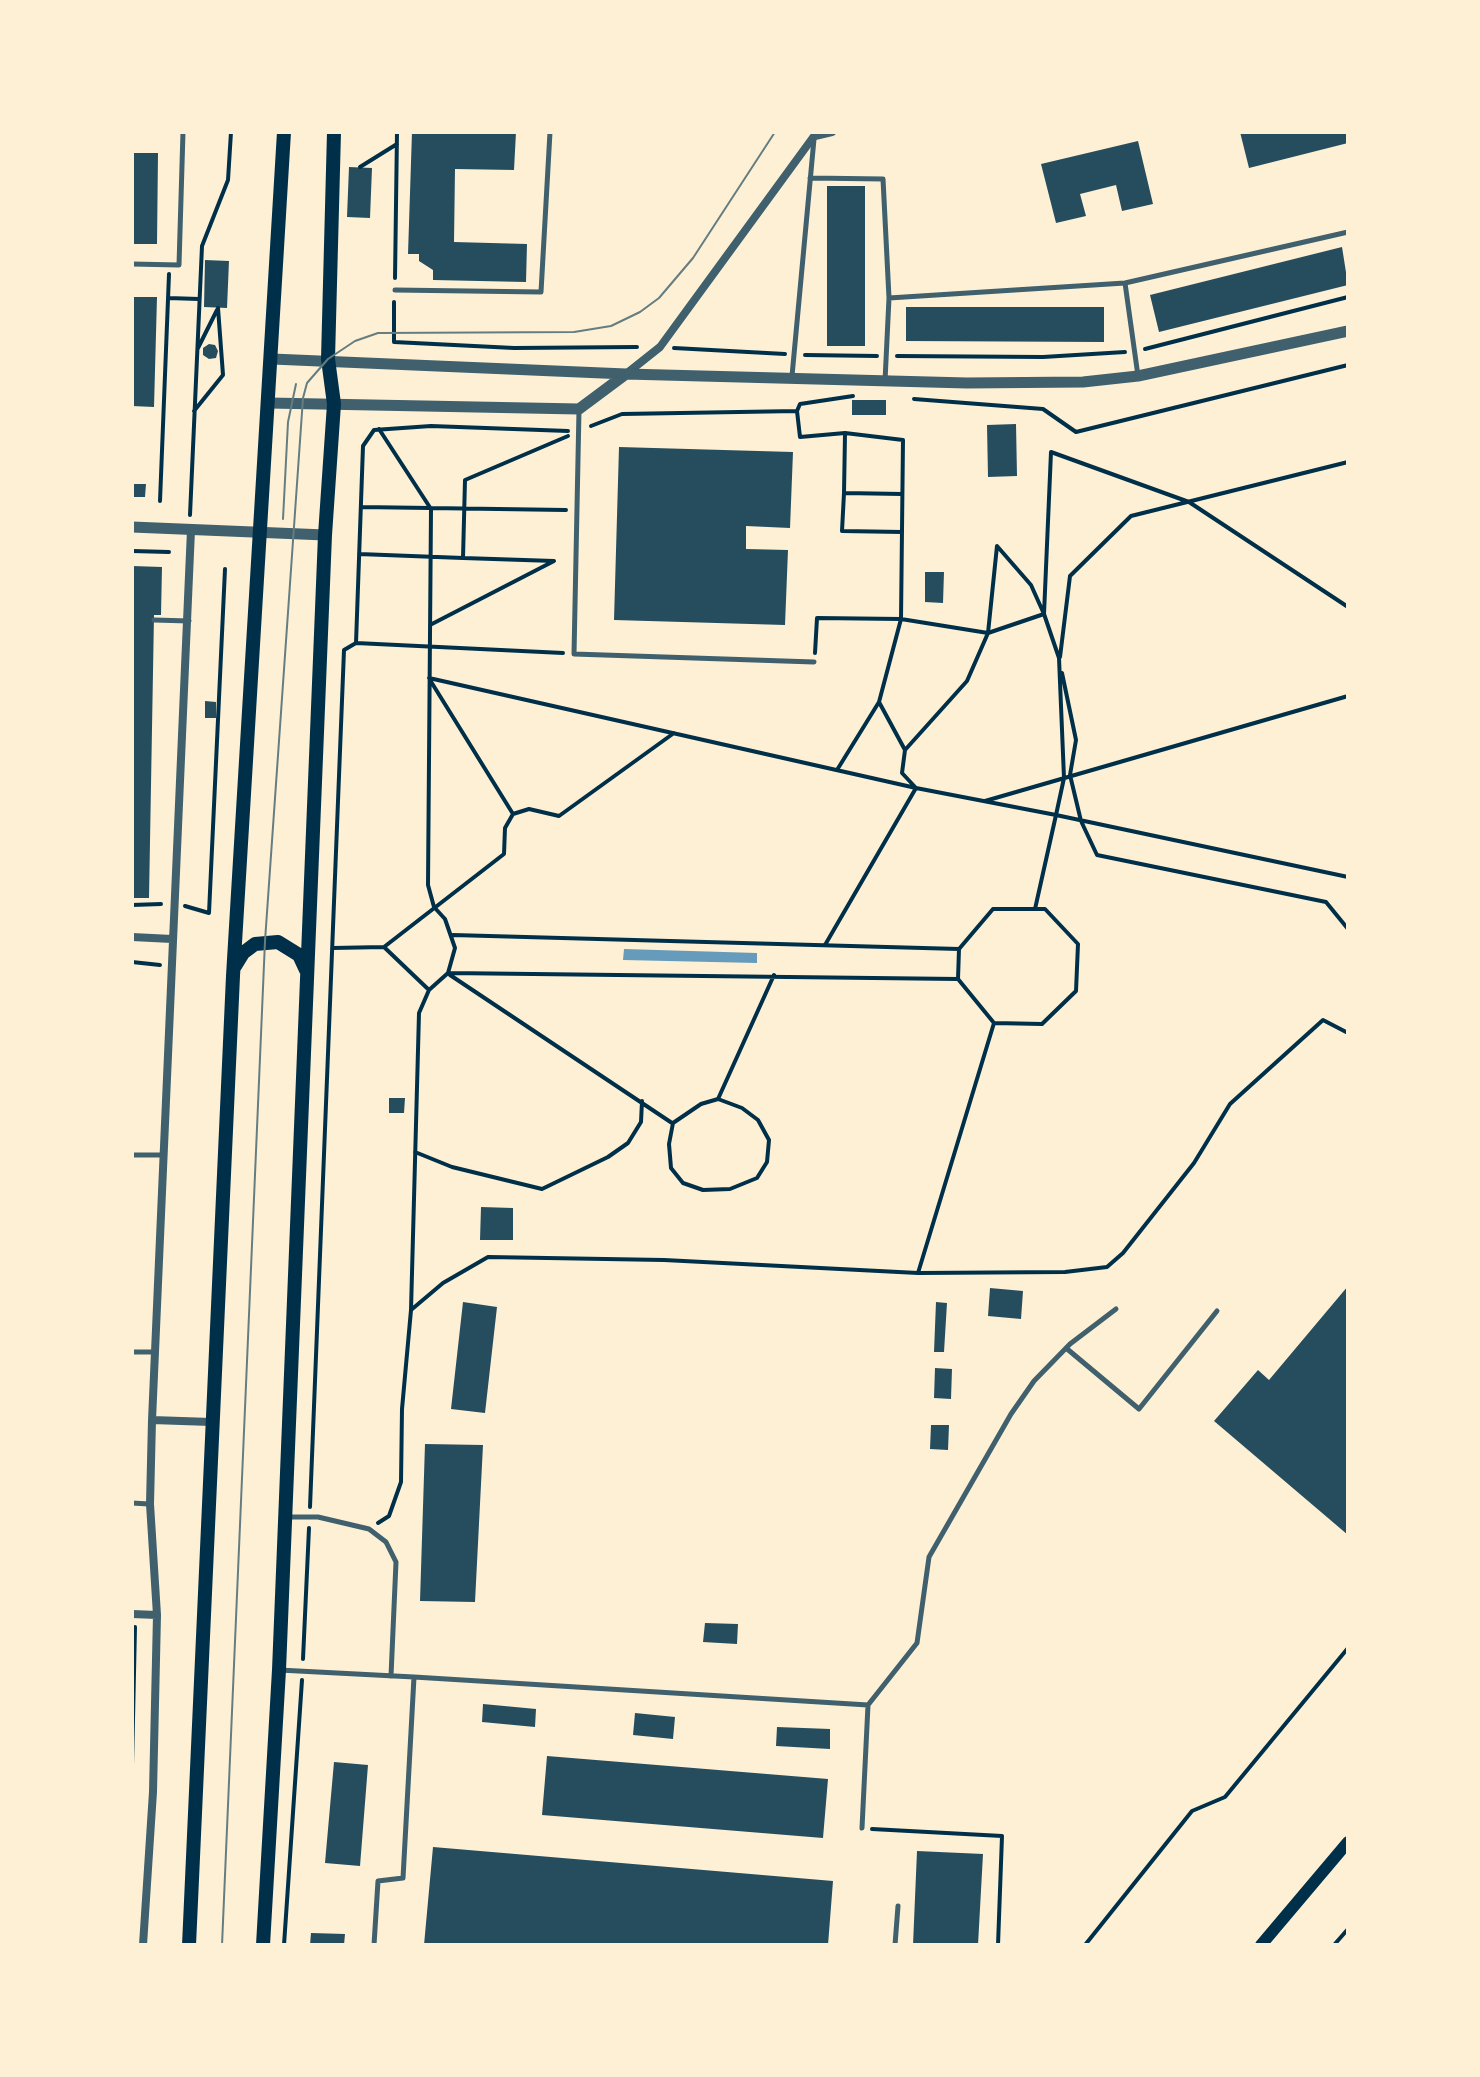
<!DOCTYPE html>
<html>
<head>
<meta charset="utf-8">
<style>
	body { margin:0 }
	#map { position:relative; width:1480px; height:2077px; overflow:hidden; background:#fdf0d5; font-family:Georgia,serif }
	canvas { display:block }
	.frame { position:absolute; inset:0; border:134px solid #fdf0d5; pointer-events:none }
</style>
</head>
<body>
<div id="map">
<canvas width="1480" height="2077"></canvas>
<div class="frame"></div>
</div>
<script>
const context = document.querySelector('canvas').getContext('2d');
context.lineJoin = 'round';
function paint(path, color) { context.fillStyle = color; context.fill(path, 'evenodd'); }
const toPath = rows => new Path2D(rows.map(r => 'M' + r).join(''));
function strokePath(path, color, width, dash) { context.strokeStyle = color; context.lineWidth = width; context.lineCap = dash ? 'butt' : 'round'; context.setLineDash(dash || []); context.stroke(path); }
paint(toPath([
	[624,949,757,953,757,963,623,960]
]), '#669bbc');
paint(toPath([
	[412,132,516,132,514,170,455,169,454,242,527,244,526,282,433,280,433,270,419,261,419,254,408,254],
	[1240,132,1348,132,1348,143,1249,168],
	[1138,141,1153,204,1122,211,1116,185,1080,194,1086,216,1056,223,1041,164],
	[132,153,158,153,157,244,132,244],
	[349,167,372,168,370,218,347,217],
	[827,186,865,186,865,346,827,346],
	[1342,247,1348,285,1159,332,1150,295],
	[205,260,229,261,227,308,204,307],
	[132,297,157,297,154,407,132,406],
	[906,307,1104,307,1104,342,906,341],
	[209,344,215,345,218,351,216,358,209,359,203,355,203,348],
	[852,400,886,400,886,415,852,415],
	[1016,424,1017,476,988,477,987,425],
	[619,447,793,452,790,528,746,526,746,549,788,550,785,625,614,620],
	[132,484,146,484,145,497,132,497],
	[132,566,162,567,161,615,154,615,149,898,132,898],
	[925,572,944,572,943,603,925,602],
	[205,701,216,702,216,718,205,718],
	[389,1098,405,1098,404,1113,389,1113],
	[481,1207,513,1208,513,1240,480,1240],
	[1348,1286,1348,1535,1214,1421,1258,1370,1269,1380],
	[990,1288,1023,1291,1021,1319,988,1316],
	[463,1302,497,1307,485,1413,451,1409],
	[936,1302,947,1303,944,1352,934,1352],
	[935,1368,952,1369,951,1399,934,1398],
	[931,1425,949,1425,948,1450,930,1449],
	[425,1444,483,1445,475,1602,420,1601],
	[705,1623,738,1624,737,1644,703,1642],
	[483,1704,536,1709,535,1727,482,1722],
	[635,1713,675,1717,673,1739,633,1735],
	[777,1727,830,1729,830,1749,776,1746],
	[547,1756,828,1779,823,1838,542,1815],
	[334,1762,368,1765,360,1866,325,1863],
	[433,1847,833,1881,828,1945,424,1945],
	[917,1851,983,1854,978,1945,913,1945],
	[311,1933,345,1934,344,1945,310,1945]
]), '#264d5e');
strokePath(toPath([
	[360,167,397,144],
	[395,278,397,132],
	[168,298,199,299],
	[394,302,394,342,514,348,637,347],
	[198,348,217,310],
	[674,348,785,354],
	[1145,349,1348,297],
	[805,355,877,356],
	[897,356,1043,357,1125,352],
	[914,399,1043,409,1076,432,1348,365],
	[194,411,223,375,218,308],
	[591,426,622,414,797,411],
	[845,434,844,493,902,494],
	[844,493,842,531,902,532],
	[160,501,169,274],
	[361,507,566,510],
	[190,515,202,246,228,180,231,132],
	[132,551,169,552],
	[359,554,463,558,465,480,568,436],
	[430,625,554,561,463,558],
	[356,643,363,446,374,430,431,426,568,431],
	[815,653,817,618,901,619,903,440,845,433,800,437,797,411,800,404,853,396],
	[1060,657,1070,576,1131,516,1348,462],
	[1062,673,1076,740,1070,775,1081,821,1097,855,1326,902,1348,929],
	[429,678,916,788,1056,815,1064,778,1059,658,1044,614,1051,452,1189,502,1348,607],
	[837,770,879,702],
	[985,801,1348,696],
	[513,814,529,809,559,816,674,733],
	[132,905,161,904],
	[185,906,209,913,225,569],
	[993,909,1045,909,1078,944,1076,991,1042,1024,994,1023,958,979,959,949,993,909],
	[1035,909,1056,815,1348,877],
	[453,935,959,949],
	[825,945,916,788,902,773,905,750,967,681,988,633,997,546,1031,585,1044,614,988,633,901,619,879,702,905,750],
	[384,947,429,990],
	[333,948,384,947,504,854,505,828,513,814,430,680],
	[132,962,160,965],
	[448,973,958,979],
	[450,975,672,1123],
	[718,1099,742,1108,758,1120,769,1140,767,1162,757,1178,730,1189,703,1190,683,1183,671,1168,669,1144,673,1123,701,1104,718,1099,774,975],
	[415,1152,452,1167,542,1189,608,1157,628,1143,641,1122,642,1101],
	[918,1273,1065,1272,1107,1267,1123,1253,1194,1163,1230,1104,1323,1020,1348,1033],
	[411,1310,443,1283,488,1257,664,1260,918,1273,994,1023],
	[310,1507,344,650,356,643,563,653],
	[378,1523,389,1516,401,1482,402,1409,411,1310,419,1013,429,990,448,973,455,948,445,919,434,907,428,885,431,509,379,429],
	[303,1659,309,1528],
	[132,1765,135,1627],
	[872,1829,1002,1836,998,1945],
	[284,1945,302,1680],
	[1085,1945,1192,1811,1225,1797,1348,1648],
	[1334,1945,1348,1929]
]), '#003049', 4);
strokePath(toPath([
	[810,178,883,179,889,298,1125,283,1348,232],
	[132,264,179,265,183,132],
	[1125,283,1138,376],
	[395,290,541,292,550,132],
	[792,376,814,139],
	[885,381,889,298],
	[579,410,574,654,814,662],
	[154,620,189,621],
	[132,1155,163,1155],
	[1066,1348,1139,1409,1217,1311],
	[132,1352,155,1352],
	[132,1503,149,1504],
	[286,1517,318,1517,369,1529,386,1542,396,1562,391,1676],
	[279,1670,414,1677],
	[868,1705,917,1643,929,1557,1011,1414,1034,1381,1070,1344,1116,1309],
	[374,1945,378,1881,403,1878,414,1677,868,1705,862,1828],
	[895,1945,898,1906]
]), '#3f606c', 5);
strokePath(toPath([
	[815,136,832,132],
	[626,374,660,347,817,132],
	[132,937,172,939],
	[152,1420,211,1422],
	[132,1614,157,1615],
	[143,1945,153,1792,157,1615,150,1504,152,1420,191,530]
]), '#3f606c', 8);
strokePath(toPath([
	[272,359,626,374,967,383,1083,382,1138,376,1348,331],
	[269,403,579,409,626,374],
	[132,527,325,535]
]), '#3f606c', 11);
strokePath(toPath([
	[1261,1945,1348,1842]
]), '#003049', 12);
strokePath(toPath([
	[235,966,243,953,255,944,278,942,299,955,306,970],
	[189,1945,233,976,284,132],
	[263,1945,279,1670,325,535,334,404,328,359,334,132]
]), '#003049', 14);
strokePath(toPath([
	[283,519,288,422,296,384],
	[222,1945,265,941,303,398,307,383,328,359,355,341,378,333,574,332,611,326,640,312,659,298,693,258,775,132]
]), '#657d81', 2);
</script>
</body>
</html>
